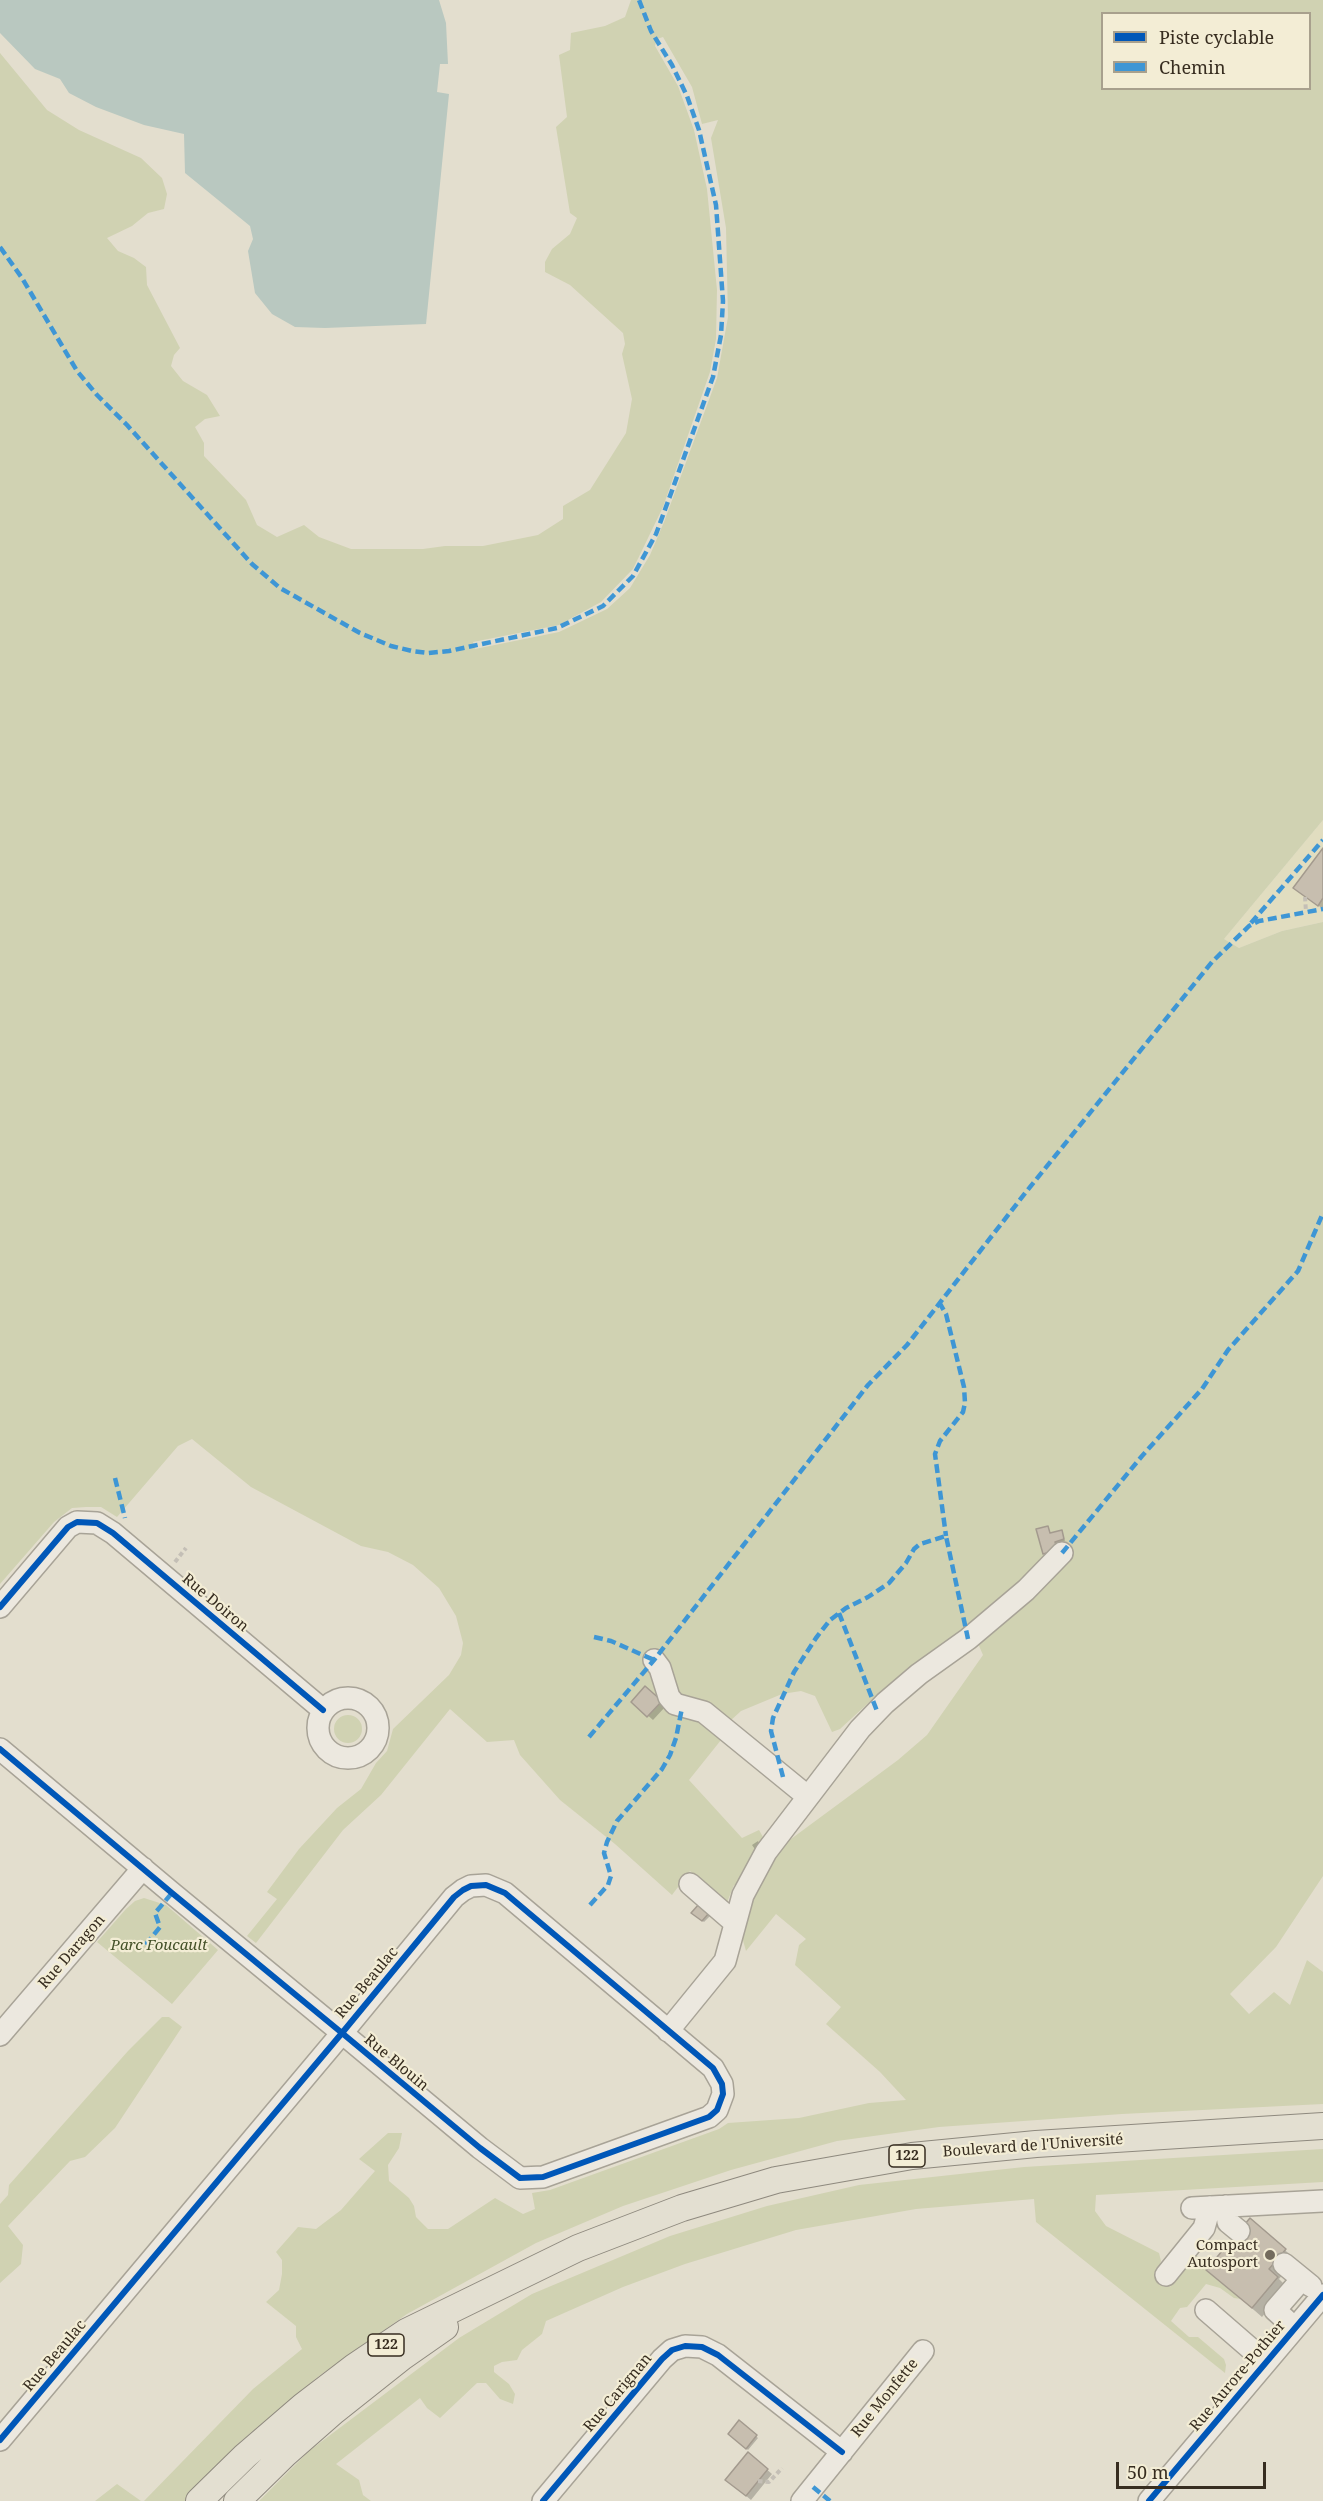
<!DOCTYPE html>
<html>
<head>
<meta charset="utf-8">
<style>
	body { margin:0 }
	#map { position:relative; width:1323px; height:2501px; overflow:hidden; background:#e3dece; font-family:"Noto Serif",serif }
	canvas { display:block }
	.legend { position:absolute; left:1101px; top:12px; width:210px; height:78px; box-sizing:border-box; background:#f3edd5; border:2px solid #a8a08d; margin:0; padding:8px 10px; list-style:none; font-size:18px; color:#372d20 }
	.legend li { display:flex; align-items:center; gap:12px; height:30px }
	.legend b { width:30px; border:2px solid #a8a08d }
	.scale { position:absolute; left:1116px; top:2462px; width:150px; height:27px; box-sizing:border-box; border:3px solid #372d20; border-top:0; padding-left:8px; font-size:18px; line-height:21px; white-space:nowrap; color:#372d20; -webkit-text-stroke:4px #f3edd5; paint-order:stroke }
</style>
</head>
<body>
<div id="map">
<canvas width="1323" height="2501"></canvas>
<ul class="legend">
<li><b style="height:8px;background:#0057b8"></b>Piste cyclable</li>
<li><b style="height:8px;background:#3e96d5"></b>Chemin</li>
</ul>
<div class="scale">50 m</div>
</div>
<script>
const context = document.querySelector('canvas').getContext('2d');
context.lineJoin = 'round';
function paint(path, color) { context.fillStyle = color; context.fill(path, 'evenodd'); }
const toPath = rows => new Path2D(rows.map(r => 'M' + r).join(''));
function strokePath(path, color, width, dash) { context.strokeStyle = color; context.lineWidth = width; context.lineCap = dash ? 'butt' : 'round'; context.setLineDash(dash || []); context.stroke(path); }
function label(font, color, halo, rows, align = 'center') {
  context.font = font + ' "Noto Serif",serif'; context.lineWidth = 4.5; context.setLineDash([]); context.textBaseline = 'middle'; context.strokeStyle = halo; context.fillStyle = color; for (const [text, x, y, turn = 0] of rows) {
    context.save(); context.translate(x, y); context.rotate((+turn || 0) * Math.PI / 180); context.textAlign = isNaN(turn) ? turn : align; if (halo) context.strokeText(text, 0, 0); context.fillText(text, 0, 0); context.restore();
  }
}
paint(toPath([
	[1323,820,1323,922,1282,931,1239,948,1224,939]
]), '#e1ddc0');
paint(toPath([
	[631,0,1323,0,1323,820,1224,939,1239,948,1282,931,1323,922,1323,1876,1276,1947,1230,1994,1249,2014,1274,1992,1290,2005,1307,1960,1323,1972,1323,2104,1122,2114,939,2127,837,2141,731,2170,623,2206,536,2243,407,2314,319,2376,240,2442,185,2501,144,2501,253,2389,302,2349,296,2337,296,2326,266,2302,279,2290,282,2274,282,2260,276,2252,298,2227,316,2229,341,2210,375,2171,359,2159,388,2133,402,2133,399,2148,388,2165,389,2181,409,2198,414,2206,416,2217,428,2229,448,2229,495,2198,523,2214,535,2209,532,2193,550,2190,719,2129,728,2123,799,2118,869,2103,906,2100,880,2072,826,2024,841,2007,795,1965,799,1945,806,1939,776,1914,746,1951,740,1930,752,1887,734,1885,726,1905,690,1871,672,1895,615,1844,560,1800,520,1755,514,1740,487,1742,450,1709,381,1795,343,1830,256,1943,247,1936,277,1899,267,1892,299,1849,337,1808,361,1789,376,1763,387,1751,393,1729,449,1675,461,1655,463,1643,456,1616,439,1588,413,1565,388,1552,361,1546,251,1487,192,1439,178,1446,117,1517,101,1507,86,1507,72,1508,54,1522,0,1584,0,53,47,110,79,130,141,158,162,178,167,194,164,209,148,213,132,226,107,238,118,251,134,258,146,267,147,285,180,348,174,355,171,366,183,381,207,395,220,416,205,419,195,427,204,443,204,456,246,500,257,525,277,537,304,525,319,537,351,549,423,549,445,546,483,546,538,535,563,519,563,506,590,490,626,433,632,399,622,354,625,344,623,333,570,285,545,272,545,262,552,249,570,234,577,218,570,213,556,127,567,117,559,55,570,50,571,33,605,26,625,17],
	[1102,14,1310,14,1310,88,1102,88],
	[663,37,692,87,702,124,718,120,711,138,726,228,728,317,717,378,664,522,650,555,630,588,607,609,559,632,475,649,473,642,559,625,601,602,633,569,663,507,710,372,716,339,717,290,707,189,694,130,678,86,655,46,657,39],
	[970,1625,983,1655,927,1735,898,1760,772,1853,759,1830,742,1838,689,1780,725,1735,729,1722,741,1711,782,1694,801,1691,815,1696,832,1732,840,1729,876,1696],
	'334 1729a14 14 0 1 1 28 0a14 14 0 1 1-28 0Z',
	[144,1898,166,1905,218,1950,172,2004,97,1942,126,1909,135,1901],
	[162,2017,169,2017,182,2027,115,2128,85,2157,70,2161,8,2226,23,2245,21,2264,0,2283,0,2204,8,2195,9,2185,128,2051],
	[1323,2149,1323,2182,1096,2195,1095,2211,1106,2226,1159,2253,1161,2261,1156,2276,1170,2287,1196,2255,1209,2267,1206,2270,1241,2299,1234,2298,1220,2288,1206,2284,1187,2307,1180,2308,1171,2321,1189,2337,1198,2337,1224,2359,1226,2365,1225,2373,1036,2222,1034,2199,916,2209,796,2230,685,2264,623,2287,546,2321,542,2334,522,2350,517,2360,502,2362,494,2366,494,2372,509,2384,515,2394,513,2404,500,2399,486,2383,477,2383,440,2418,427,2408,420,2398,336,2464,359,2480,363,2495,371,2501,259,2501,309,2451,459,2338,532,2294,670,2236,767,2206,859,2185,1024,2167],
	[117,2484,141,2501,95,2501]
]), '#d0d2b2');
paint(toPath([
	[0,0,439,0,446,23,448,64,440,64,437,92,449,94,426,324,325,328,295,327,272,314,255,293,248,251,253,239,250,226,185,173,184,134,144,125,96,107,69,93,60,79,35,69,0,33]
]), '#b9c8c0');
paint(toPath([
	[1323,850,1323,909,1300,892],
	[1048,1528,1051,1534,1061,1532,1065,1541,1056,1543,1059,1552,1046,1555,1044,1553],
	[645,1688,665,1707,653,1720,633,1702],
	[758,1841,759,1843,764,1850,757,1852,752,1845],
	[699,1906,710,1916,704,1922,693,1913],
	[1285,2250,1295,2260,1279,2279,1287,2287,1262,2317,1208,2270],
	[739,2422,758,2438,748,2450,730,2433],
	[749,2454,772,2474,751,2500,732,2484]
]), '#0003');
const building = toPath([
	[1323,848,1323,898,1318,906,1293,888,1323,848],
	[1048,1526,1050,1533,1062,1530,1064,1539,1055,1542,1058,1550,1043,1554,1036,1529,1048,1526],
	[645,1686,662,1701,647,1717,631,1702,645,1686],
	[699,1904,709,1913,702,1921,691,1913,699,1904],
	[1250,2218,1286,2249,1269,2269,1278,2277,1252,2308,1206,2270,1250,2218],
	[739,2420,757,2435,746,2449,728,2434,739,2420],
	[748,2452,768,2469,746,2496,725,2480,748,2452]
]);
paint(building, '#c7beaf');
strokePath(building, '#a39a8e', 1.5);
const minor = toPath([
	[0,1607,68,1527,77,1522,97,1523,113,1533,323,1710],
	[654,1660,660,1668,669,1697,675,1704,704,1712,807,1796],
	'318 1728a30 30 0 1 1 60 0a30 30 0 1 1-60 0Z',
	[0,1749,172,1893,342,2033,480,2148,520,2178,543,2177,709,2117,717,2110,723,2094,722,2084,713,2068,505,1893,486,1885,471,1886,463,1890,454,1897,342,2033,0,2440],
	[690,1884,735,1923],
	[668,2031,725,1961,743,1895,766,1852,860,1729,885,1703,919,1674,968,1639,1026,1590,1062,1553],
	[0,2035,143,1868],
	[1226,2206,1228,2222,1239,2231],
	[1192,2208,1323,2201],
	[1284,2264,1311,2286],
	[1166,2275,1204,2228,1210,2207],
	[1206,2310,1266,2362],
	[1295,2328,1275,2310,1302,2279],
	[543,2501,662,2359,672,2350,685,2346,702,2347,718,2355,842,2452],
	[802,2501,923,2351],
	[1149,2501,1323,2295]
]);
const major = toPath([
	[199,2501,245,2456,303,2406,354,2367,406,2332,578,2248,682,2208,776,2180,912,2156,1036,2144,1323,2126],
	[237,2501,285,2454,334,2411,402,2357,445,2327]
]);
strokePath(minor, '#a8a397', 24);
strokePath(major, '#8e897e', 28);
strokePath(toPath([
	[1305,897,1306,912],
	[175,1562,186,1548],
	[758,2481,769,2482,782,2468]
]), '#c4bfb6', 4, [4.5, 3]);
strokePath(minor, '#ece8df', 21);
strokePath(major, '#e3dfd1', 26);
strokePath(toPath([
	[0,247,22,278,77,371,97,395,127,425,252,564,280,588,360,633,391,646,412,651,428,653,449,651,557,628,603,606,633,576,656,534,670,496,713,377,721,335,723,301,716,205,699,130,687,96,672,65,651,31,639,0],
	[1251,923,1323,840],
	[939,1302,946,1314,964,1387,965,1403,963,1412,940,1441,935,1454,946,1536],
	[115,1478,125,1518],
	[1062,1553,1142,1456,1202,1389,1228,1350,1298,1271,1323,1213],
	[839,1613,877,1711],
	[594,1637,611,1641,654,1660],
	[589,1737,654,1660,868,1385,907,1345,1026,1192,1212,962,1249,926,1259,921,1323,909],
	[783,1777,771,1731,773,1718,794,1672,816,1638,830,1620,846,1608,868,1597,889,1583,906,1563,914,1549,920,1544,946,1536,968,1639],
	[590,1905,608,1885,611,1876,604,1853,607,1842,617,1821,662,1769,670,1755,676,1738,682,1708],
	[137,1949,143,1940,147,1943,160,1927,155,1913,172,1893],
	[813,2487,830,2501]
]), '#3e96d5', 4.5, [9, 4.5]);
strokePath(toPath([
	[0,1607,68,1527,77,1522,97,1523,113,1533,323,1710],
	[0,1749,172,1893,342,2033,480,2148,520,2178,543,2177,709,2117,717,2110,723,2094,722,2084,713,2068,505,1893,486,1885,471,1886,463,1890,454,1897,342,2033,0,2440],
	[543,2501,662,2359,672,2350,685,2346,702,2347,718,2355,842,2452],
	[1149,2501,1323,2295]
]), '#0057b8', 6);
for (const [x, y, r, color] of [
	[1270,2255,6,"#736b5d"]
]) { const dot = new Path2D(); dot.arc(x, y, r, 0, 2 * Math.PI); context.fillStyle = color; context.fill(dot); strokePath(dot, '#f3edd5', 2); }
for (const [x, y, w] of [
	[907,2156,36],
	[386,2345,36]
]) { const box = new Path2D(); box.roundRect(x - w / 2, y - 11, w, 22, 4.5); context.fillStyle = '#f3edd5'; context.fill(box); strokePath(box, '#372d20', 1.5); }
label('bold 14px', '#372d20', null, [
	["122",907,2156],
	["122",386,2345]
]);
label('15px', '#372d20', '#f3edd5', [
	["Rue Doiron",215,1603,40],
	["Rue Daragon",72,1952,-49],
	["Rue Beaulac",367,1983,-50],
	["Rue Blouin",396,2063,40],
	["Boulevard de l'Université",1033,2146,-4],
	["Rue Beaulac",55,2356,-50],
	["Rue Aurore-Pothier",1238,2376,-50],
	["Rue Carignan",618,2393,-50],
	["Rue Monfette",885,2398,-51]
]);
label('italic 15px', '#445128', '#f3edd5', [
	["Parc Foucault",159,1946]
]);
label('15px', '#372d20', '#f3edd5', [
	["Compact",1258,2246],
	["Autosport",1258,2263]
], 'right');
</script>
</body>
</html>
